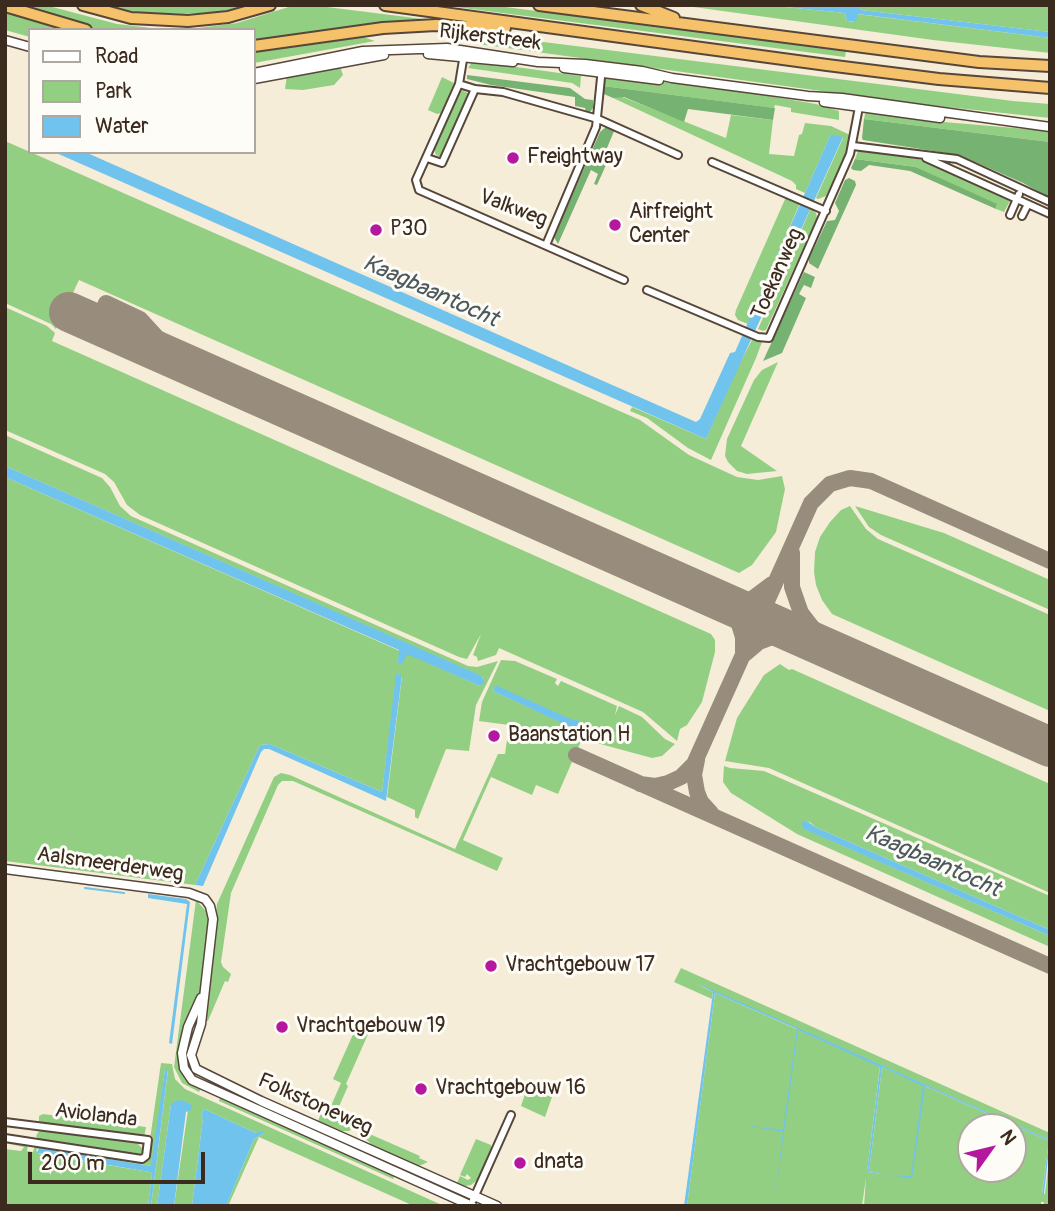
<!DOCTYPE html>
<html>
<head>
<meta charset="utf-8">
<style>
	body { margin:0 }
	#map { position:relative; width:1055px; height:1211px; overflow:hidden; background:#f6edd9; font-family:Pangolin,sans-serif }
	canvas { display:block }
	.frame { position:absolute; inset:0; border:7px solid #3b2a1e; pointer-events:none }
	.legend { position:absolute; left:28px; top:28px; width:228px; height:126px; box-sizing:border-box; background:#fdfcf7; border:2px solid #afa8a0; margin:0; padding:9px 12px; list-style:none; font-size:21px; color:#3b2a1e }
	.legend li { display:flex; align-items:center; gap:14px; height:35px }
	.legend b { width:35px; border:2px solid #afa8a0 }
	.north { position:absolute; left:957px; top:1113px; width:70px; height:70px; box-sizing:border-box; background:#fdfcf7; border:2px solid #afa8a0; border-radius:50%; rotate:56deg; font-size:19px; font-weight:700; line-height:28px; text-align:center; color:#3b2a1e }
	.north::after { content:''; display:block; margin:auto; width:24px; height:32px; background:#b5179e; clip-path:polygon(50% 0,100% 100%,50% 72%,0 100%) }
	.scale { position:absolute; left:28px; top:1152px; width:177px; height:32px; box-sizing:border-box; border:4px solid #3b2a1e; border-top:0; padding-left:9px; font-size:21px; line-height:24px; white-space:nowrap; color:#3b2a1e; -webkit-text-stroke:5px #fdfcf7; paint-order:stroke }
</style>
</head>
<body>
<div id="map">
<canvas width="1055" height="1211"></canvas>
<div class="frame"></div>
<ul class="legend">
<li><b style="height:9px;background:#fff"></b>Road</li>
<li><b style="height:19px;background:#93cf83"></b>Park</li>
<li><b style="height:19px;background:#70c3ec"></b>Water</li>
</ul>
<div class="north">N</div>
<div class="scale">200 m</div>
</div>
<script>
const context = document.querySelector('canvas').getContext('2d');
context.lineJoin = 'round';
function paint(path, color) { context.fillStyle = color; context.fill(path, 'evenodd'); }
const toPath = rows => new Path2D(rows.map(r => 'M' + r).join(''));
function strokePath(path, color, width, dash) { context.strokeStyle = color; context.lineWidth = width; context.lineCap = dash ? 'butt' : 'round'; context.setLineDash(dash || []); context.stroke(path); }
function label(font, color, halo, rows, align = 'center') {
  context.font = font + ' Pangolin,sans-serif'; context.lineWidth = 6; context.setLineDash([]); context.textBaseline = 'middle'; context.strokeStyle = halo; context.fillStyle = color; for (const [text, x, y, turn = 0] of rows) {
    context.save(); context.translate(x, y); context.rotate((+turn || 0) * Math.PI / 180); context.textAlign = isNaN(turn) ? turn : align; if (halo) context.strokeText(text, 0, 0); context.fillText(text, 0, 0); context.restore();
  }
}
paint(toPath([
	[16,5,45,5,117,24,169,30,100,30],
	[103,5,253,5,218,12,181,14,137,12],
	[295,5,311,5,431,20,254,42,254,30,182,30,237,23],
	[440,5,490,5,846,51,845,57],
	[679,5,765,5,845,13,847,21,855,22,857,14,1050,38,1050,53,933,40],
	[859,5,1050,5,1050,32,861,10],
	[5,12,50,26,62,30,30,30,30,37,5,30],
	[480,34,1013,101,1050,104,1050,118,909,103,478,44],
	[360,36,375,41,254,63,254,52],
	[473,61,581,76,580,88,572,83,468,68],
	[340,66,343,75,334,85,303,90,285,89,287,75],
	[612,75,722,88,816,104,839,111,839,120,791,112,791,108,775,105,774,108,603,86,605,78],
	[442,77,454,83,441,113,437,114,428,110],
	[461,90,470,94,442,157,436,155,434,150],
	[620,96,726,138,731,115,773,120,769,154,794,156,799,135,802,134,805,123,831,126,850,135,847,152,826,196,818,199,816,198,843,138,830,136,805,193,796,189,796,185,792,181,613,98],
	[866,109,932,121,1050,131,1050,142,864,119],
	[5,141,640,420,689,455,737,477,758,480,782,476,785,489,776,532,752,565,739,573,79,280,56,329,51,324,5,303],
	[858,151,919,159,1010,201,1004,212,996,209,997,205,916,167,855,159],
	[786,197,800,203,748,324,738,320,735,315,736,310],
	[811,208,816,213,817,218,766,330,763,331,758,329],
	[5,307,47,326,55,333,52,341,711,634,715,640,715,652,702,702,687,725,680,729,677,741,643,712,499,648,496,655,478,661,477,657,473,655,481,634,467,659,459,657,140,515,127,505,114,482,105,474,5,430],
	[753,338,762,342,756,358,711,460,688,448,647,418,630,411,632,407,706,439,736,371],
	[778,362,741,446,777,471,747,474,737,471,728,462,725,456,727,439,754,380,762,370],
	[5,435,102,478,110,487,120,506,131,516,468,666,477,667,498,661,476,705,469,751,446,749,418,819,415,817,415,810,387,797,402,676,397,674,382,792,270,744,260,745,195,885,5,861,5,477,400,651,398,663,407,653,480,686,483,677,5,466],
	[850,506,866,529,878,539,1050,615,1050,711,832,614,822,600,816,585,814,572,815,552,820,537,830,522,841,510],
	[855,506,944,533,1050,580,1050,610,881,535,869,527],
	[501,660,515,661,557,679,555,683,558,686,561,681,617,706,615,715,619,706,642,717,665,739,675,744,662,756,652,758,582,739,558,794,536,785,532,795,491,777,463,840,503,858,497,871,293,781,282,781,278,785,231,893,221,962,223,967,231,974,228,982,225,981,208,1021,203,1021,217,904,274,777,281,773,290,775,455,849,498,754,505,754,509,725,479,721,482,702],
	[495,686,581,724,589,728,577,729,493,691],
	[780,664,789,670,792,669,1050,784,1050,893,769,768,725,761,737,718,764,675],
	[724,766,730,768,764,771,1050,896,1050,930,815,827,811,823,807,821,803,825,805,829,1050,936,1050,947,797,834,731,793,723,782],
	[196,900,207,912,209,929,200,994,181,1051,195,1086,201,1088,199,1092,182,1083,174,1067],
	[681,968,1050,1133,1050,1140,697,984,713,992,712,999,674,982],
	[715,993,880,1066,867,1172,883,1174,869,1171,882,1067,1049,1141,1042,1193,1045,1194,1050,1152,1050,1206,1043,1206,1044,1202,1041,1202,1041,1206,864,1206,866,1178,862,1206,687,1206],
	[971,1127,1013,1127,1013,1169,971,1169],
	[359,1021,368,1025,366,1031,369,1032,346,1084,348,1086,334,1118,355,1127,349,1131,342,1131,318,1121,321,1113,327,1115,341,1083,333,1079],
	[161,1063,172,1064,175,1079,185,1089,444,1206,414,1206,259,1137,229,1204,231,1206,226,1206,254,1139,264,1133,256,1133,204,1109,201,1115,203,1118,192,1206,174,1206,188,1110,171,1104,157,1206,151,1206,168,1070,165,1069,153,1164,151,1166,40,1147,36,1150,39,1154,150,1172,152,1174,148,1206,5,1206,5,1149,21,1151,24,1147,5,1143,5,1139,28,1144,27,1151,33,1152,35,1145,147,1160],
	[528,1085,530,1089,552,1097,545,1117,521,1106],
	[220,1097,395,1175,393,1179,219,1101],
	[43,1114,146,1127,144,1138,39,1124,39,1116],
	[41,1128,135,1141,142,1148,143,1153,138,1157,40,1141,36,1136],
	[365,1132,420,1156,419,1158,428,1162,419,1166,372,1145,366,1139],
	[476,1139,491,1145,491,1153,479,1179,471,1185,465,1186,457,1183,460,1176,468,1180,471,1178,467,1174,465,1177,460,1175]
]), '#93cf83');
paint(toPath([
	[467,75,570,88,585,99,593,100,593,108,590,112,586,112,585,108,575,106,575,97,491,85,467,79],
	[603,86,775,108,773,120,688,109,684,122,624,97,613,98,604,94],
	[864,119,1050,142,1050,198,1023,183,959,155,863,140,862,138],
	[607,126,615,129,601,162,606,165,597,185,594,184,598,174,591,170,558,244,554,237,600,132],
	[855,159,916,167,997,204,996,209,910,171,869,165,861,171,853,170,851,168],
	[849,178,855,181,856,185,818,269,809,263,809,259,827,221,835,220,839,211,835,203,845,180],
	[804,272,815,277,811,288,804,285,799,294,806,298,782,353,763,361]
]), '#76b271');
paint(toPath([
	[765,5,859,5,861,10,1050,32,1050,38,858,14,856,22,847,21,845,13],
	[833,135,843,137,706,439,54,152,85,152,696,422,700,419,730,353,735,352,830,136],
	[5,466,482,676,484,683,480,686,407,654,403,663,398,663,399,650,5,477],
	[396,674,402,675,386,801,269,749,264,749,261,752,203,886,195,885,260,745,270,744,382,792],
	[495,685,573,720,577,720,578,722,589,728,588,731,577,730,493,691],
	[807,821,815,827,1050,930,1050,936,804,829,801,823],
	[148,894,186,899,190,902,172,1044,169,1043,187,904,148,898],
	[697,983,1050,1140,1044,1194,1042,1194,1049,1141,925,1086,912,1178,896,1176,911,1176,923,1086,882,1067,869,1171,890,1175,867,1172,880,1067,798,1030,774,1206,783,1132,743,1125,783,1130,797,1029,715,993,687,1206,684,1206,713,992],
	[165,1069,168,1069,151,1206,148,1206,152,1174,150,1172,37,1153,39,1147,151,1166],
	[181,1100,192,1105,191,1110,186,1112,174,1206,157,1206,171,1104,175,1101],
	[204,1109,256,1133,261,1131,264,1133,254,1139,226,1206,192,1206,203,1118,201,1115]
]), '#70c3ec');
strokePath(toPath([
	[85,888,124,893]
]), '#70c3ec', 2);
strokePath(toPath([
	[97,324,106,303,140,319,173,355,185,363],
	[792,553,792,587,801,613,821,639,848,658],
	[719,600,738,621,743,637,743,652],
	[719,600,735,602,752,599,772,584],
	[745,654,759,642,775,636,788,635,810,641],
	[576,755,1050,966],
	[697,760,694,775,697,792,701,802,711,813],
	[640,784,655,786,668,783,681,777,694,764,811,503,830,484,850,478,871,481,1050,561]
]), '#988c7c', 16);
strokePath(toPath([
	[69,312,1050,747]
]), '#988c7c', 40);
const minor = toPath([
	[464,54,459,84,416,180,419,190,624,280],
	[475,89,503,92,598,119,678,155],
	[853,146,957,159,1050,202],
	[427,158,442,163,475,89,459,84],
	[926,158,1050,214],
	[712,162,826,211],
	[1010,215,1019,194],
	[1022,216,1028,204],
	[546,245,596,127,602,68],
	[647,290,758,337,769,338,850,154,859,107],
	[5,1122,148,1140,146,1156,142,1159,5,1138],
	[473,1200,511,1115]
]);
const tertiary = toPath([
	[5,40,30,47],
	[428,54,513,62],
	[564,68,659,80],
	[254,73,363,51,447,48,538,62,585,64,642,71,672,78,808,96,842,98,1050,127],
	[254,79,384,55],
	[824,102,940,118],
	[5,869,189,893,205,899,210,906,213,919,201,1024,191,1055,196,1069,261,1101,497,1206],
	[201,998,188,1027,182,1053,184,1068,192,1080,472,1206]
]);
const motorway = toPath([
	[83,5,131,18,188,21,228,17,270,5],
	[385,5,827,65,939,79,1050,88],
	[539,5,979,62,1050,66],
	[641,5,674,18],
	[5,6,86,30],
	[254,46,383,28,436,25,505,28]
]);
strokePath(minor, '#57473a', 10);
strokePath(tertiary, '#57473a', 11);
strokePath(motorway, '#57473a', 14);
strokePath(minor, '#fff', 6);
strokePath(tertiary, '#fff', 8);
strokePath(motorway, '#f5c16b', 10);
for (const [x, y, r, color] of [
	[513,158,7,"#b5179e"],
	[615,225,7,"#b5179e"],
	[376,230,7,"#b5179e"],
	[494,736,7,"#b5179e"],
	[491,966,7,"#b5179e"],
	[282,1027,7,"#b5179e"],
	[421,1089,7,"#b5179e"],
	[520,1163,7,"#b5179e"]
]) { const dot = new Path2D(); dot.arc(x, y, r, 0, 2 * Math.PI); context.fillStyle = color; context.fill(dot); strokePath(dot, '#fdfcf7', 2.5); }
label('21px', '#3b2a1e', '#fdfcf7', [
	["Rijkerstreek",490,38,7],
	["Valkweg",513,209,21],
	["Toekanweg",778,274,-66],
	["Aalsmeerderweg",110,865,8],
	["Folkstoneweg",315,1105,24],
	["Aviolanda",96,1116,7]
]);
label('21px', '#3b2a1e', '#fdfcf7', [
	["Freightway",527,158],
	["Airfreight",629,213],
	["Center",629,237],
	["P30",390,230],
	["Baanstation H",508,736],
	["Vrachtgebouw 17",505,966],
	["Vrachtgebouw 19",296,1027],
	["Vrachtgebouw 16",435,1089],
	["dnata",534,1163]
], 'left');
label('italic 23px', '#4b585c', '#fdfcf7', [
	["Kaagbaantocht",430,292,24],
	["Kaagbaantocht",932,862,24]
]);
</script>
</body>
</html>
